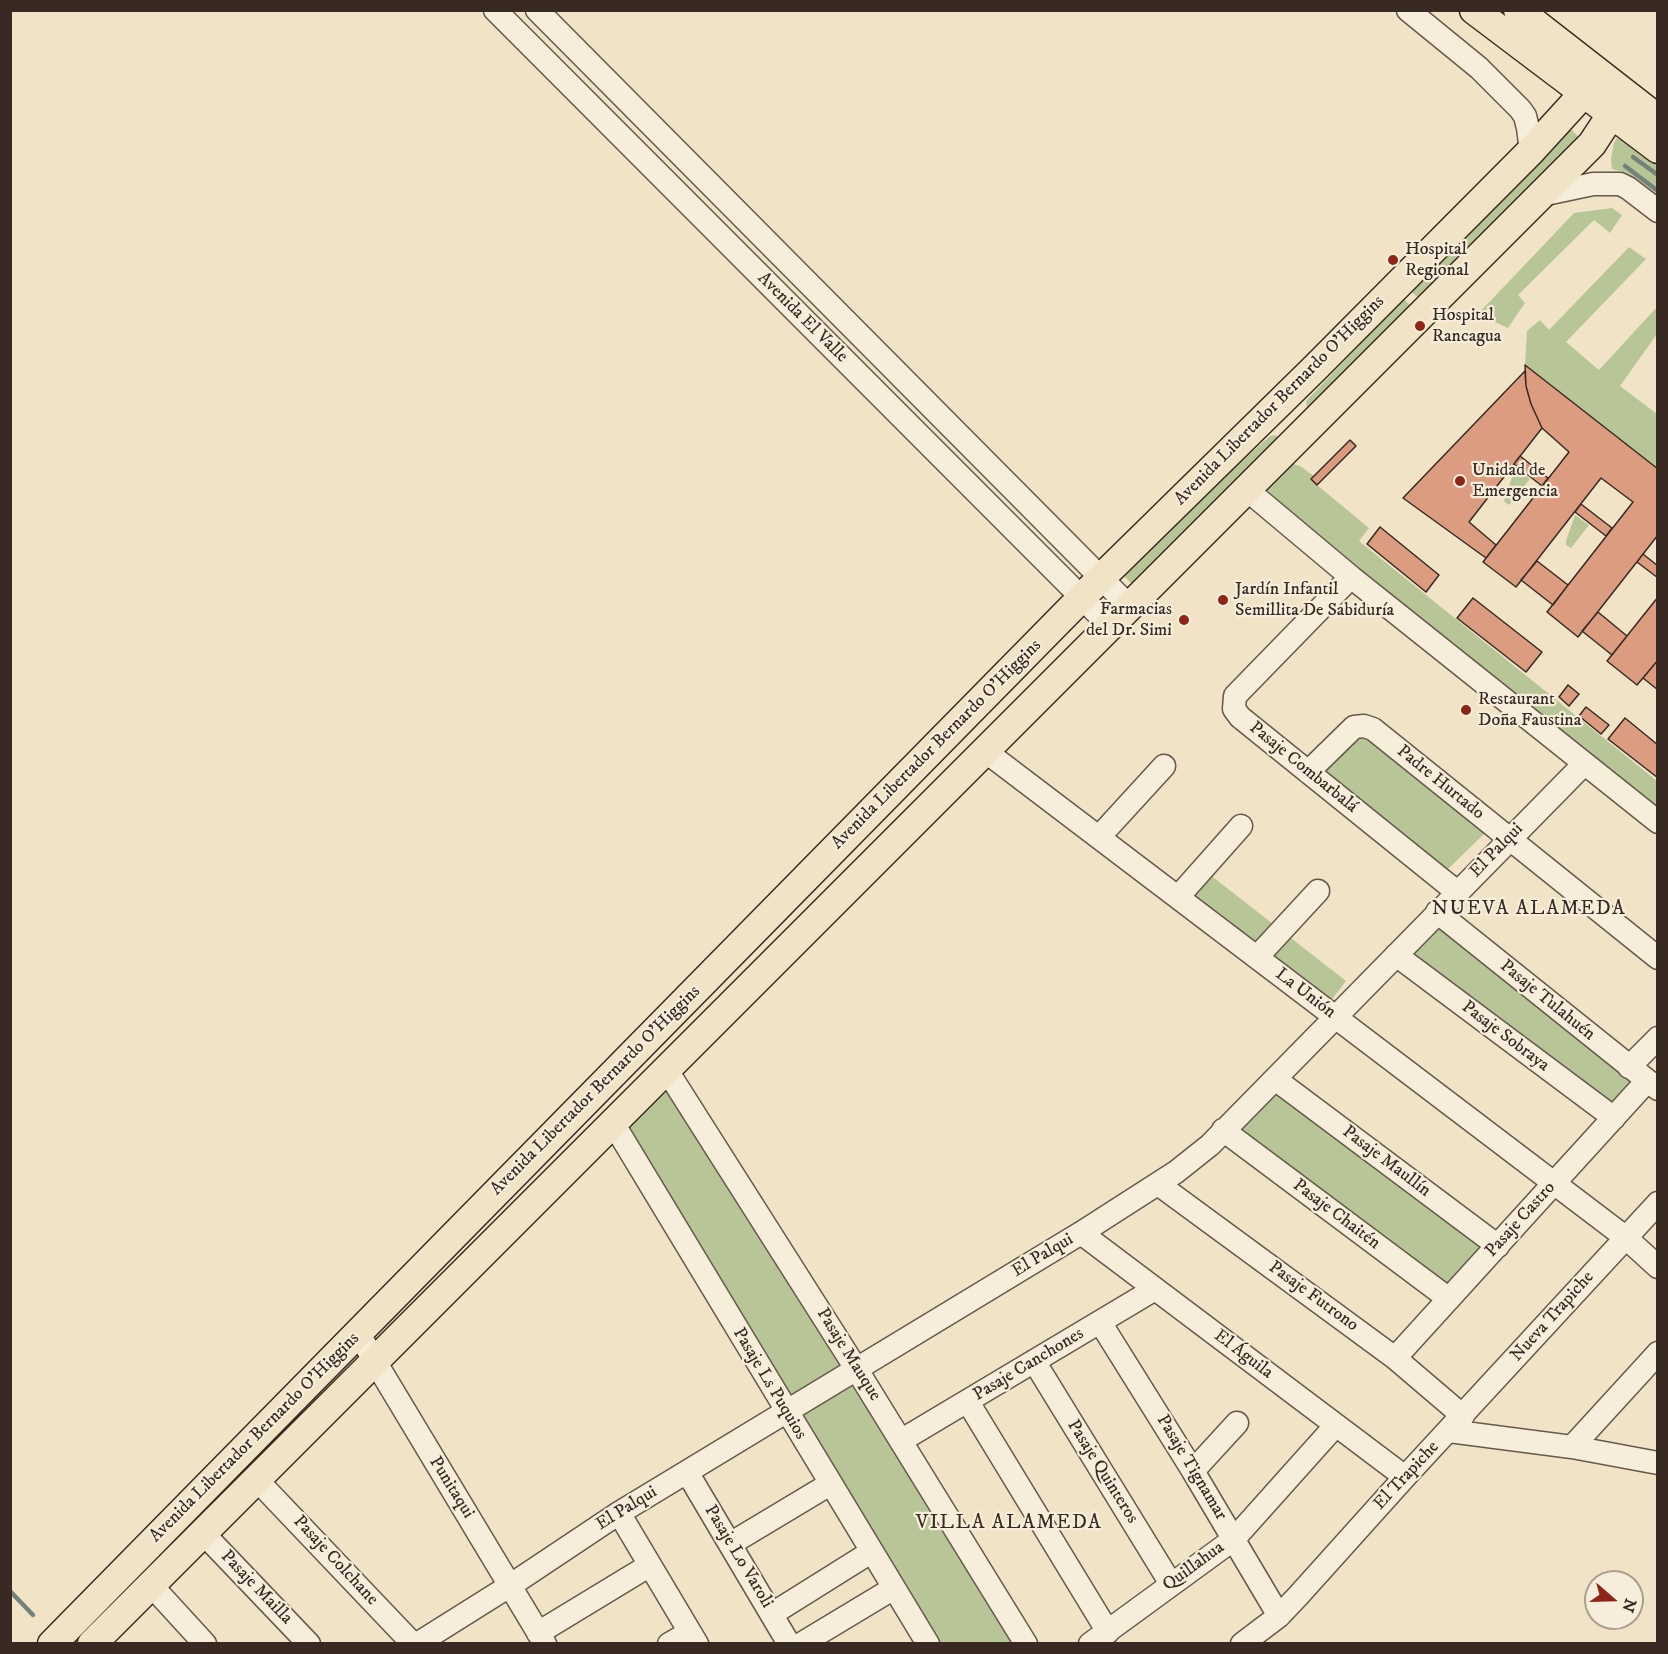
<!DOCTYPE html>
<html>
<head>
<meta charset="utf-8">
<style>
	body { margin:0 }
	#map { position:relative; width:1668px; height:1654px; overflow:hidden; background:#f1e4c6; font-family:"IM FELL DW Pica",serif }
	canvas { display:block }
	.frame { position:absolute; inset:0; border:12px solid #382a23; pointer-events:none }
	.north { position:absolute; left:1584px; top:1570px; width:60px; height:60px; box-sizing:border-box; background:#f6edda; border:2px solid #aa9f91; border-radius:50%; rotate:110deg; font-size:16px; font-weight:700; line-height:24px; text-align:center; color:#382a23 }
	.north::after { content:''; display:block; margin:auto; width:21px; height:27px; background:#8f2418; clip-path:polygon(50% 0,100% 100%,50% 72%,0 100%) }
</style>
</head>
<body>
<div id="map">
<canvas width="1668" height="1654"></canvas>
<div class="frame"></div>
<div class="north">N</div>
</div>
<script>
const context = document.querySelector('canvas').getContext('2d');
context.lineJoin = 'round';
function paint(path, color) { context.fillStyle = color; context.fill(path, 'evenodd'); }
const toPath = rows => new Path2D(rows.map(r => 'M' + r).join(''));
function strokePath(path, color, width, dash) { context.strokeStyle = color; context.lineWidth = width; context.lineCap = dash ? 'butt' : 'round'; context.setLineDash(dash || []); context.stroke(path); }
function label(font, color, halo, rows, align = 'center') {
  context.font = font + ' "IM FELL DW Pica",serif'; context.lineWidth = 4.5; context.setLineDash([]); context.textBaseline = 'middle'; context.strokeStyle = halo; context.fillStyle = color; for (const [text, x, y, turn = 0] of rows) {
    context.save(); context.translate(x, y); context.rotate((+turn || 0) * Math.PI / 180); context.textAlign = isNaN(turn) ? turn : align; if (halo) context.strokeText(text, 0, 0); context.fillText(text, 0, 0); context.restore();
  }
}
paint(toPath([
	[1567,126,1582,140,1423,303,1408,288],
	[1620,137,1657,155,1657,197,1627,173,1612,169,1611,159,1614,143,1616,139],
	[1612,208,1622,215,1610,233,1594,220,1518,295,1525,303,1508,328,1478,314,1574,213],
	[1629,247,1646,259,1566,342,1599,370,1657,307,1657,334,1620,386,1657,414,1657,469,1525,365,1527,331,1540,320,1549,330],
	[1400,295,1415,310,1310,411,1307,409,1306,401,1356,349],
	[1275,435,1280,439,1136,588,1122,574,1224,477,1270,436],
	[1293,464,1300,466,1314,476,1312,479,1317,485,1369,528,1359,541,1657,781,1657,809,1268,497,1268,489,1271,482,1287,466],
	[1515,468,1530,479,1509,505,1504,501],
	[1575,515,1589,525,1571,548,1566,545,1566,541],
	[1358,737,1372,738,1487,831,1443,874,1318,771],
	[1209,874,1346,981,1330,1002,1193,895],
	[1438,926,1639,1082,1612,1111,1410,956],
	[679,1081,1016,1643,932,1643,621,1131],
	[1276,1090,1488,1244,1450,1290,1235,1131]
]), '#b7c597');
strokePath(toPath([
	[1633,157,1658,175],
	[1625,166,1658,191],
	[10,1591,33,1615]
]), '#738379', 4.5);
const building = toPath([
	[1525,365,1658,469,1658,535,1578,637,1547,612,1633,502,1601,478,1516,587,1483,562,1569,452,1542,428,1531,404,1526,386,1525,365],
	[1525,371,1526,386,1531,404,1542,428,1469,522,1496,545,1486,558,1403,498,1525,371],
	[1350,440,1356,446,1317,485,1311,479,1350,440],
	[1520,456,1548,478,1542,486,1514,464,1520,456],
	[1581,504,1612,528,1606,536,1575,512,1581,504],
	[1380,527,1439,575,1426,592,1367,544,1380,527],
	[1643,554,1658,566,1658,578,1637,562,1643,554],
	[1537,561,1568,585,1553,605,1521,580,1537,561],
	[1658,597,1658,660,1637,685,1607,661,1658,597],
	[1473,598,1542,652,1526,672,1457,618,1473,598],
	[1598,612,1627,636,1612,655,1582,631,1598,612],
	[1658,660,1658,690,1643,678,1658,660],
	[1568,685,1579,694,1569,706,1559,697,1568,685],
	[1586,707,1609,725,1601,734,1579,716,1586,707],
	[1625,718,1658,745,1658,778,1608,739,1625,718]
]);
paint(building, '#db9c80');
strokePath(building, '#382a23', 1.5);
const minor = toPath([
	[495,10,1110,626],
	[537,10,1129,606],
	[1408,10,1479,68,1520,109,1525,116,1528,128,1531,151],
	[1541,195,1593,184,1620,184,1628,188,1658,211],
	[1246,489,1351,577,1658,822],
	[1351,577,1235,696,1234,709,1240,717,1457,892],
	[985,751,1625,1237,1658,1267],
	[1308,772,1354,727,1364,726,1373,729,1658,958],
	[1099,837,1164,766],
	[1178,897,1241,826],
	[1437,912,1658,1089],
	[1396,955,1614,1118],
	[1257,957,1318,891],
	[1629,1067,1658,1038],
	[666,1069,857,1370,1026,1644],
	[1275,1079,1498,1246],
	[613,1123,928,1644],
	[1223,1130,1449,1299],
	[1158,1184,1395,1358,1463,1416],
	[1081,1233,1405,1477],
	[1100,1322,1193,1471,1279,1616],
	[358,1333,545,1644],
	[1395,1358,1647,1081],
	[1034,1361,1171,1584],
	[968,1402,1108,1632],
	[1449,1431,1572,1447,1658,1463],
	[902,1440,1155,1289],
	[1572,1447,1658,1353],
	[1193,1471,1237,1423],
	[687,1472,789,1644],
	[256,1479,413,1644],
	[619,1513,697,1644],
	[203,1533,309,1644],
	[730,1544,830,1484],
	[151,1585,205,1644],
	[772,1614,871,1552],
	[538,1633,650,1565],
	[417,1644,511,1585,619,1513,1081,1233,1176,1172,1210,1145,1584,764],
	[669,1644,690,1632],
	[801,1644,894,1588],
	[1090,1644,1234,1539,1336,1425],
	[1242,1644,1279,1616,1298,1596,1405,1477,1658,1203]
]);
const major = toPath([
	[1474,10,1658,149],
	[1518,10,1658,119],
	[52,1644,1101,578,1314,369,1531,151,1583,94,1612,85],
	[92,1644,1592,144,1611,115,1612,85]
]);
strokePath(minor, '#66584c', 25);
strokePath(major, '#382a23', 31);
strokePath(minor, '#f6edda', 22);
strokePath(major, '#f1e4c6', 28);
for (const [x, y, r, color] of [
	[1393,260,6,"#8f2418"],
	[1420,326,6,"#8f2418"],
	[1460,481,6,"#8f2418"],
	[1223,600,6,"#8f2418"],
	[1184,620,6,"#8f2418"],
	[1466,710,6,"#8f2418"]
]) { const dot = new Path2D(); dot.arc(x, y, r, 0, 2 * Math.PI); context.fillStyle = color; context.fill(dot); strokePath(dot, '#f6edda', 2); }
label('18px', '#382a23', '#f6edda', [
	["Hospital",1405,250],
	["Regional",1405,271],
	["Hospital",1432,316],
	["Rancagua",1432,337],
	["Unidad de",1472,471],
	["Emergencia",1472,492],
	["Jardín Infantil",1235,590],
	["Semillita De Sabiduría",1235,611],
	["Farmacias",1172,610,"right"],
	["del Dr. Simi",1172,631,"right"],
	["Restaurant",1478,700],
	["Doña Faustina",1478,721]
], 'left');
label('18px', '#382a23', '#f6edda', [
	["Avenida El Valle",802,318,45],
	["Avenida Libertador Bernardo O'Higgins",1280,401,-45],
	["Avenida Libertador Bernardo O'Higgins",937,745,-45],
	["Pasaje Combarbalá",1303,768,39],
	["Padre Hurtado",1440,783,39],
	["El Palqui",1497,851,-46],
	["La Unión",1305,994,37],
	["Pasaje Tulahuén",1547,1001,39],
	["Pasaje Sobraya",1505,1037,37],
	["Avenida Libertador Bernardo O'Higgins",596,1091,-45],
	["Pasaje Maullín",1386,1162,37],
	["Pasaje Chaitén",1336,1215,37],
	["Pasaje Castro",1521,1220,-48],
	["El Palqui",1043,1256,-31],
	["Pasaje Futrono",1313,1297,36],
	["Nueva Trapiche",1553,1317,-48],
	["Pasaje Mauque",848,1355,58],
	["El Águila",1243,1355,37],
	["Pasaje Canchones",1029,1365,-31],
	["Pasaje Ls Puquios",769,1384,59],
	["Avenida Libertador Bernardo O'Higgins",255,1438,-45],
	["Pasaje Tignamar",1191,1468,59],
	["Pasaje Quinteros",1102,1472,58],
	["El Trapiche",1407,1476,-47],
	["Punitaqui",451,1488,58],
	["El Palqui",627,1509,-32],
	["Pasaje Lo Varoli",738,1557,59],
	["Pasaje Colchane",335,1561,47],
	["Quillahua",1194,1567,-36],
	["Pasaje Mailla",256,1588,46]
]);
context.letterSpacing = '1.5px';
label('20px', '#382a23', '#f6edda', [
	["NUEVA ALAMEDA",1529,910],
	["VILLA ALAMEDA",1009,1524]
]);
context.letterSpacing = '0px';
</script>
</body>
</html>
